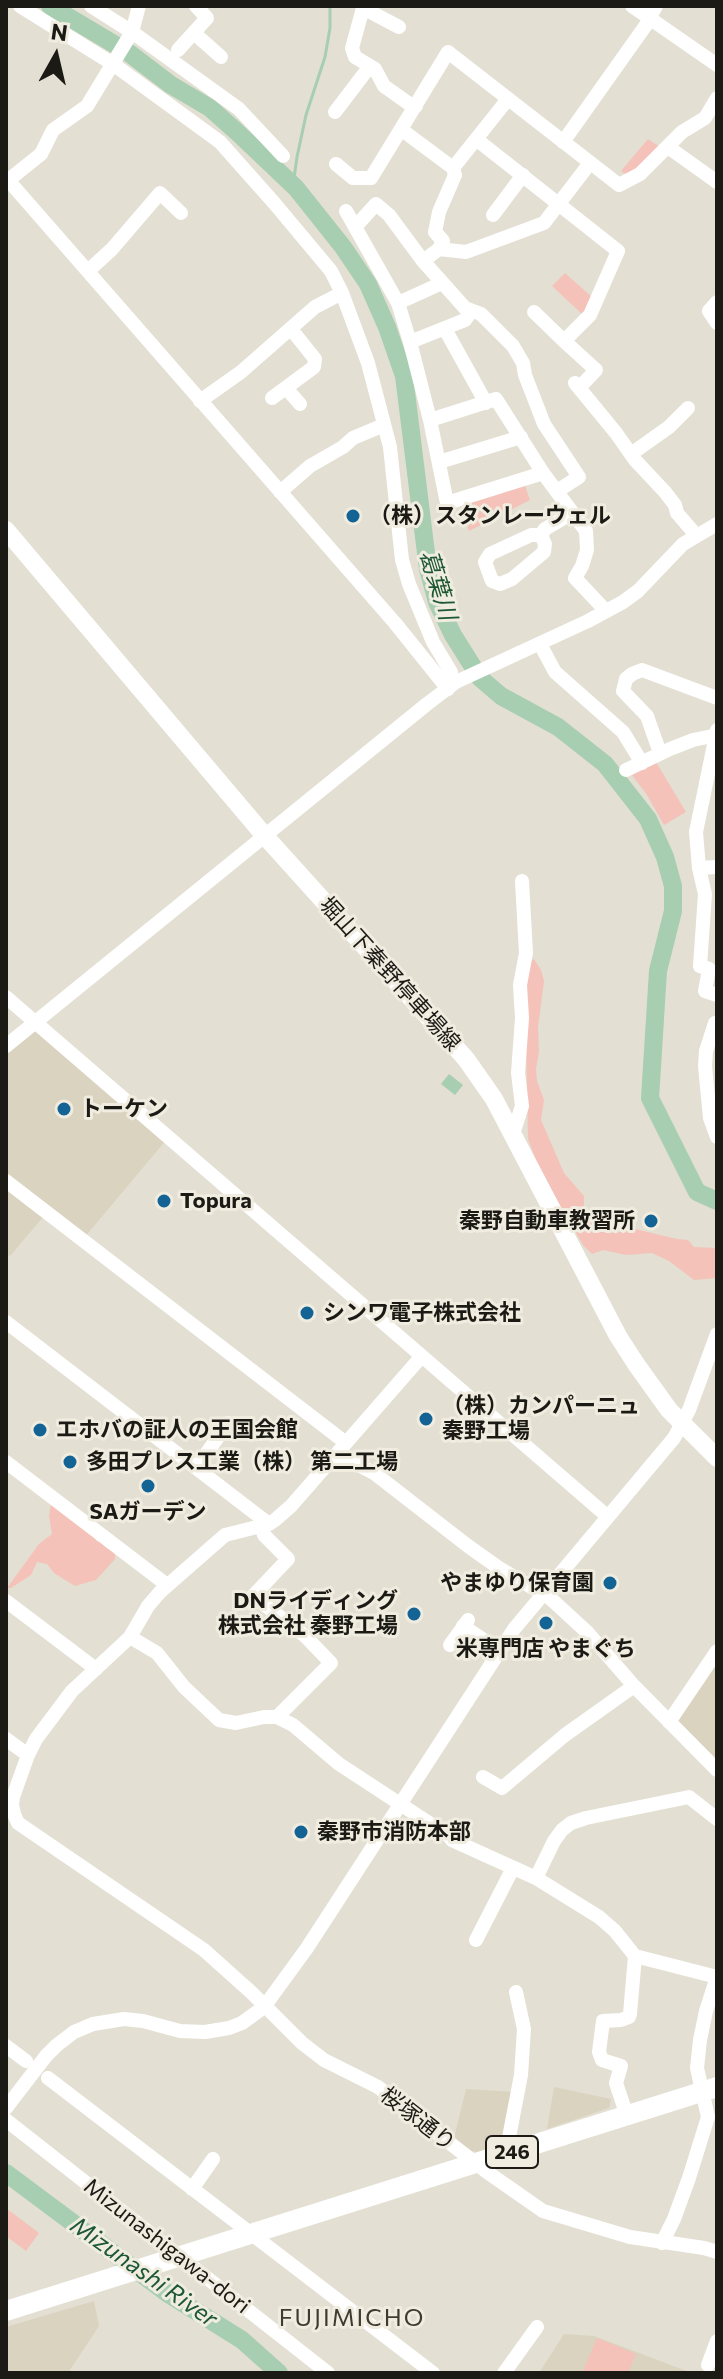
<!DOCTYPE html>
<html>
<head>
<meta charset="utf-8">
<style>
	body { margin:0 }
	#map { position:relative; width:723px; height:2379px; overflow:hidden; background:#e3dfd2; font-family:Commissioner,sans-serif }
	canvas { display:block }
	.frame { position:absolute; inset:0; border:8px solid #1b1a15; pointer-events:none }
	.north { position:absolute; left:16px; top:16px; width:80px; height:80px; -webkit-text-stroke:6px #f0ece0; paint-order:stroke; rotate:8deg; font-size:22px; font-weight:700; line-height:32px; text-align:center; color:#1b1a15 }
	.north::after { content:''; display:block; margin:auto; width:28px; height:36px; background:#1b1a15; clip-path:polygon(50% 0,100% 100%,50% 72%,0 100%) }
</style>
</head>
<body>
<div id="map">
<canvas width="723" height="2379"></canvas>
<div class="frame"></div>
<div class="north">N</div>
</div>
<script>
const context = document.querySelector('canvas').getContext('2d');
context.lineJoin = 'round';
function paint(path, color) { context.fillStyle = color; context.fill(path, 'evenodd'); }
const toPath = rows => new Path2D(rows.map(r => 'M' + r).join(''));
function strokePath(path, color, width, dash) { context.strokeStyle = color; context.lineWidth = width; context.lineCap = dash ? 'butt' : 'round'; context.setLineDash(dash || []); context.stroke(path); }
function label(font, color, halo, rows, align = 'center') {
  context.font = font + ' Commissioner,"Noto Sans JP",sans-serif'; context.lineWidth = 6; context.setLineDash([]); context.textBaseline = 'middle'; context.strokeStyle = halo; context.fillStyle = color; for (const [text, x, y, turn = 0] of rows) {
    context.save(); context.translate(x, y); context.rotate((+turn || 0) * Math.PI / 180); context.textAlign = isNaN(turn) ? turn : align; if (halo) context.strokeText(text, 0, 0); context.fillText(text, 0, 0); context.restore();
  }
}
paint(toPath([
	[36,1028,167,1139,84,1238,6,1174,6,1052],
	[6,1188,44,1216,10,1256,6,1254],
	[717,1658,717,1767,675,1723],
	[554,2087,611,2099,609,2108,547,2129],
	[466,2089,515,2092,505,2143,478,2152,467,2150,454,2138],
	[94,2301,99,2326,68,2373,6,2373,6,2327],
	[564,2334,594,2336,692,2373,539,2373]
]), '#dad3c0');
paint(toPath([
	[648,139,663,149,630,177,621,171],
	[565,273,593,298,583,315,552,286],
	[524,483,530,500,469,531,461,503],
	[656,762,686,812,664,825,647,795,632,775],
	[534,959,541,970,544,981,538,1028,539,1052,536,1069,537,1081,544,1100,541,1120,564,1173,584,1196,584,1219,614,1233,635,1229,677,1239,688,1240,694,1247,717,1248,717,1278,694,1280,669,1261,652,1253,626,1255,603,1250,592,1254,583,1245,562,1209,536,1160,528,1139,525,979,528,962],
	[51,1503,95,1537,96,1541,103,1543,105,1547,115,1552,115,1559,96,1580,75,1586,54,1573,47,1564,37,1562,31,1575,11,1588,7,1588,39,1544,52,1534,49,1516],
	[6,2208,39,2233,26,2251,6,2236],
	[597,2338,636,2354,628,2373,582,2373]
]), '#f4c2b9');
paint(toPath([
	[449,1074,463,1085,455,1095,441,1084]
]), '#a7ceb0');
strokePath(toPath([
	[293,185,297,157,306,115,325,57,330,28,330,6]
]), '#a7ceb0', 3);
strokePath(toPath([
	[50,6,129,53,171,85,210,108,237,132,296,188,343,247,368,284,387,327,404,376,428,569,437,602,453,635,480,678,501,696,558,727,605,764,648,819,665,857,673,886,673,911,658,971,650,1098,697,1192,717,1201],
	[6,2173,167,2293,242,2340,279,2373]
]), '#a7ceb0', 18);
strokePath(toPath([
	[20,6,113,64,220,142,275,204,331,271,342,293,368,363,390,447,402,560,409,584,433,642,451,672,448,689],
	[91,6,132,32,239,109,283,156],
	[632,6,717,65],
	[399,27,363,8,352,48,355,57,375,69,384,86,408,103,416,106],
	[194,33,221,57],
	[178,50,207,18,196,6],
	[335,112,370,66],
	[402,130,453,168],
	[476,139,618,251,590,315,564,341,596,370,579,388],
	[563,142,646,25,656,6],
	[668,147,717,182],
	[336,164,353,178,371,178,448,52,619,185,640,174,682,132,705,118,717,98],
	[8,180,395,623,448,689],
	[6,182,41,154,53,130,87,106,132,32,139,6],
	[346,211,398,303,410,342,430,420,447,503,543,473],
	[493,215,523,175],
	[356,226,376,204,389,215,423,261,465,308,481,314,513,346,523,363,525,375,544,424,579,477,557,491],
	[439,249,466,252,544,223,590,163],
	[423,261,439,249,443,241,435,232,439,212,455,175,453,168,508,99],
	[88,271,112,249,160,193,181,213],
	[717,302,709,311,717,323],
	[398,303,442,283],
	[534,312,564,341],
	[445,329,486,403],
	[410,342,465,320,471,311],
	[575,383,616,433,635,460,665,492,675,505,677,513,696,535],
	[286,388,300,404],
	[272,398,314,367,315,359,291,329],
	[200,401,241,372,315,307,342,293],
	[430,420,496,399,543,473,586,531,587,550,582,566,575,578,606,611],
	[631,454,669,427,688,408],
	[439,462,521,437],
	[280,492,310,466,343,447,353,438,384,425],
	[541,535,545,544,544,552,512,579,500,584,492,581,485,562,490,554,531,535,541,535,545,529,572,513],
	[540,644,555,672,623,732,642,763],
	[717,730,696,832,699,868,705,894,700,966,709,969,705,991,717,995],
	[660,753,647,716,623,691,626,679,632,674,642,670,717,698],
	[626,770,670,749,693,740,717,735],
	[699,868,717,867],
	[6,997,607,1516],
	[715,1023,706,1051,705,1066,710,1118,717,1137],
	[6,1046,427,704,456,682,588,621,623,602,638,591,683,544,717,524],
	[513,1134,522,1106,518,1073,522,1018,520,985,526,953,522,881],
	[6,1181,346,1443],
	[6,1322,269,1524],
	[421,1357,291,1506,275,1520,269,1524,225,1535,160,1592,148,1606,130,1637,72,1691,36,1739,28,1755,13,1797,12,1805,14,1814,18,1823,204,1950,252,1993,302,2043,324,2060,378,2087,487,2172,543,2211,630,2237,704,2248,717,2252],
	[337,1454,374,1473,468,1546,499,1568,550,1598,588,1633,634,1686,717,1770],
	[6,1462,167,1585],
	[196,1468,228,1423],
	[262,1526,264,1535,288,1559,253,1596,305,1636,331,1663,277,1717],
	[6,1601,96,1669],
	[463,1626,500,1651],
	[130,1637,157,1653,184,1687,219,1720,236,1723,264,1717,277,1717,293,1725,339,1764,449,1836,452,1840,536,1878,599,1917,615,1931,635,1956,630,2014,629,2017,621,2020,603,2021,599,2052,602,2060,621,2066,616,2083,627,2116],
	[450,1645,468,1620],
	[669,1722,717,1651],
	[6,1739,28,1755],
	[483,1777,502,1788,565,1735,634,1686],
	[536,1878,554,1841,562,1830,571,1823,586,1818,689,1797,717,1819],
	[476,1940,513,1868],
	[635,1956,717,1977],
	[6,2046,26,2061],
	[48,2078,433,2373],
	[6,2108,46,2056,57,2045,74,2032,93,2024,124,2019,143,2021,180,2031,205,2032,229,2028,242,2023,264,2007,307,1948,514,1629,674,1438,689,1410,717,1334],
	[6,2120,328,2373],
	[506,2153,521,2075,524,2029,516,1992],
	[192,2189,213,2159],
	[662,2243,674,2219,689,2178,708,2117,697,2068,700,2040,706,2011,717,1977],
	[708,2365,717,2341],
	[504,2373,537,2327]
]), '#fff', 14);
strokePath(toPath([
	[6,530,264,835,466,1059,494,1099,618,1336,636,1364,669,1410,717,1458]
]), '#fff', 18);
strokePath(toPath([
	[6,2311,717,2087]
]), '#fff', 20);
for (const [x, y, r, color] of [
	[353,516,8,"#136395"],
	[64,1109,8,"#136395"],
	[164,1201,8,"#136395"],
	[651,1221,8,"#136395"],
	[307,1313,8,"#136395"],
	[426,1419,8,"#136395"],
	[40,1430,8,"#136395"],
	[70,1462,8,"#136395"],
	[148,1486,8,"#136395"],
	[610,1583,8,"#136395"],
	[414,1614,8,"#136395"],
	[546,1623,8,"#136395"],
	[301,1832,8,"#136395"]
]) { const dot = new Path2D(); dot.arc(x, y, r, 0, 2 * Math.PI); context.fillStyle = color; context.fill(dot); strokePath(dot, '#f0ece0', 3); }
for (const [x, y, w] of [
	[512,2152,52]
]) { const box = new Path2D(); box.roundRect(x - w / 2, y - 16, w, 32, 6); context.fillStyle = '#f0ece0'; context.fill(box); strokePath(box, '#1b1a15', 2); }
label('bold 20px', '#1b1a15', null, [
	["246",512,2152]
]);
label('bold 22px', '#1b1a15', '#f0ece0', [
	["（株）スタンレーウェル",369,516],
	["トーケン",80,1109],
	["Topura",180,1201],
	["秦野自動車教習所",635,1221,"right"],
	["シンワ電子株式会社",323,1313],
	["（株）カンパーニュ",442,1406],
	["秦野工場",442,1431],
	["エホバの証人の王国会館",56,1430],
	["多田プレス工業（株） 第二工場",86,1462],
	["SAガーデン",148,1512,"center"],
	["やまゆり保育園",594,1583,"right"],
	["DNライディング",398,1601,"right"],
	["株式会社 秦野工場",398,1626,"right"],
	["米専門店 やまぐち",546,1649,"center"],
	["秦野市消防本部",317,1832]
], 'left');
label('22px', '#1b1a15', '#f0ece0', [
	["堀山下秦野停車場線",390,974,48],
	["桜塚通り",418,2119,38],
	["Mizunashigawa-dori",167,2246,38]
]);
label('italic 24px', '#1c5831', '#f0ece0', [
	["葛葉川",438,585,73],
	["Mizunashi River",144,2272,35]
]);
context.letterSpacing = '2px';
label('24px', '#3e3b31', '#f0ece0', [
	["FUJIMICHO",352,2318]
]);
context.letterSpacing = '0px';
</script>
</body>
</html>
